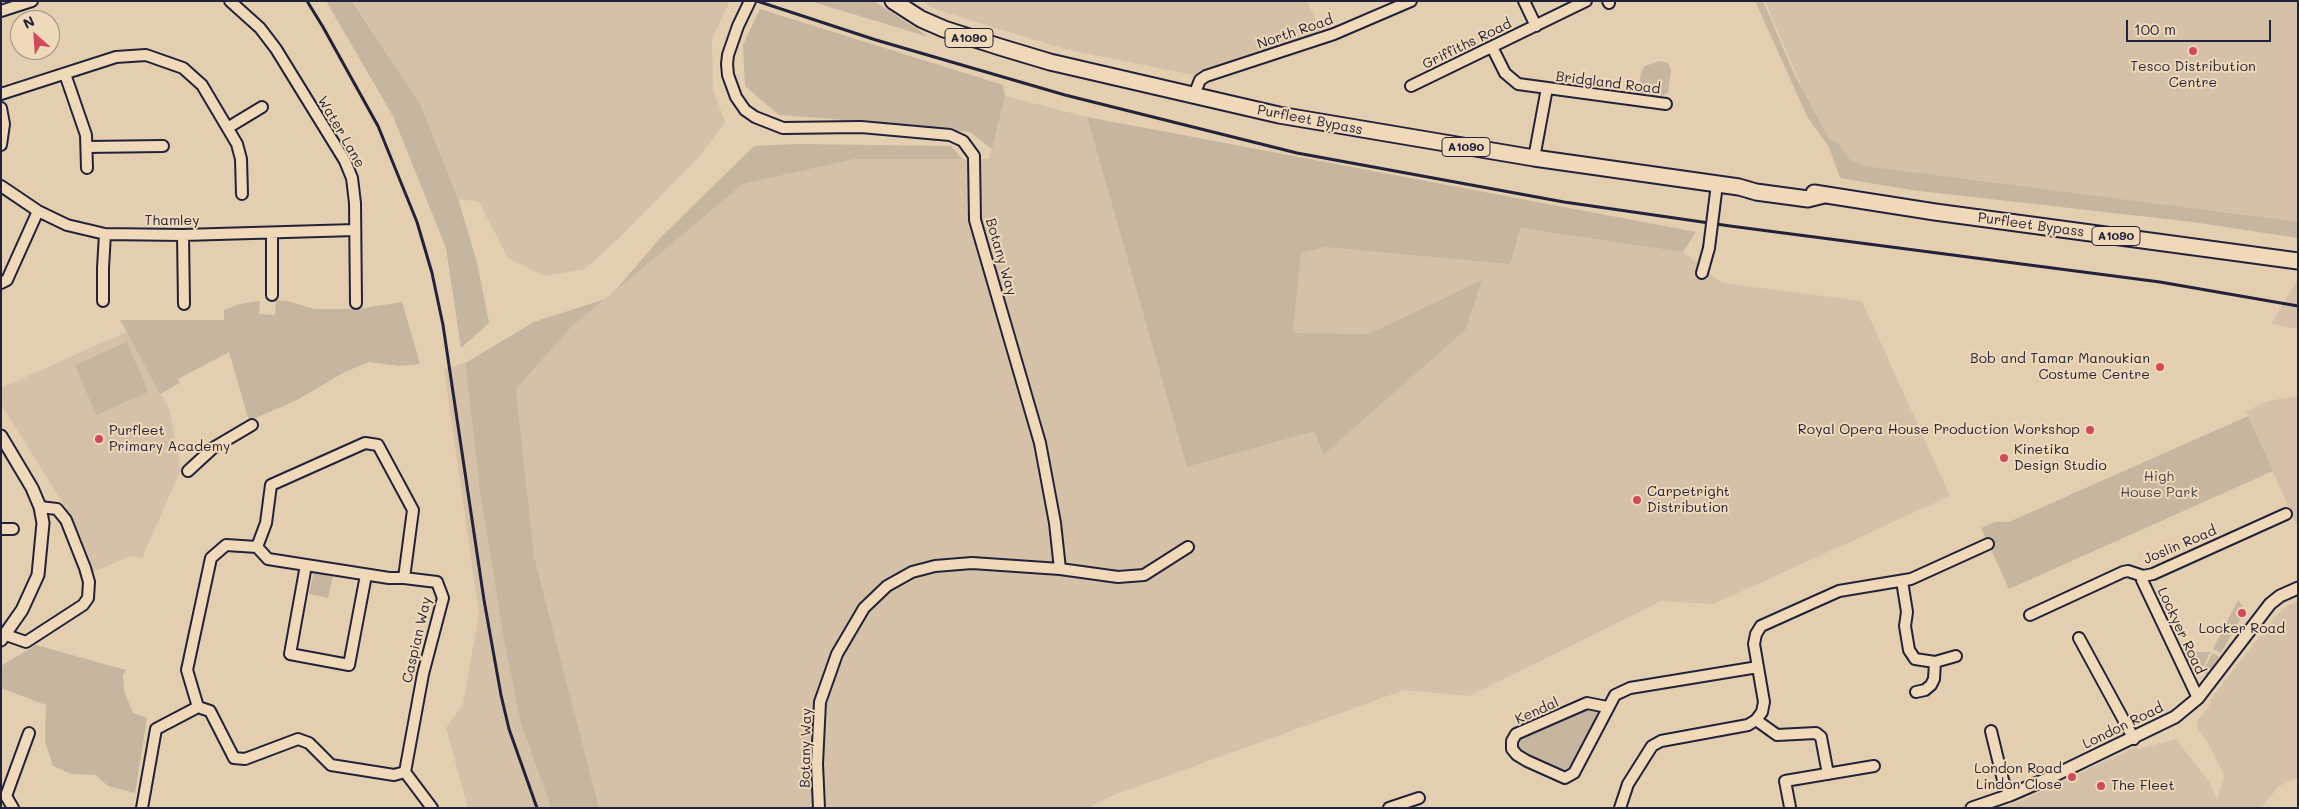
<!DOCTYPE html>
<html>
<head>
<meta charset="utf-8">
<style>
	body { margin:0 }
	#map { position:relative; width:2299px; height:809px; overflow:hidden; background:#e3ceb0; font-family:Mali,sans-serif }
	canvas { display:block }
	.frame { position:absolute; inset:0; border:2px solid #22223b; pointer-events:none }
	.north { position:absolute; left:10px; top:10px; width:50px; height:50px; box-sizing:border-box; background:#efd9b8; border:1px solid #9d9086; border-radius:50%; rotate:334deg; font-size:14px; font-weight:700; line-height:20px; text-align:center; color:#22223b }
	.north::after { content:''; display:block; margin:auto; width:18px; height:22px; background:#d1495b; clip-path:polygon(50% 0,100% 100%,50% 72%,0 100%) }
	.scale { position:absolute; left:2126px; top:20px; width:145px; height:22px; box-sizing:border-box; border:2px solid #22223b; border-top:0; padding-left:6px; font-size:15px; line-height:18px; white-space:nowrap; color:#22223b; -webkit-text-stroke:4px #efd9b8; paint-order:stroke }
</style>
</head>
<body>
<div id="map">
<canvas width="2299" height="809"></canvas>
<div class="frame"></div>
<div class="north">N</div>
<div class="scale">100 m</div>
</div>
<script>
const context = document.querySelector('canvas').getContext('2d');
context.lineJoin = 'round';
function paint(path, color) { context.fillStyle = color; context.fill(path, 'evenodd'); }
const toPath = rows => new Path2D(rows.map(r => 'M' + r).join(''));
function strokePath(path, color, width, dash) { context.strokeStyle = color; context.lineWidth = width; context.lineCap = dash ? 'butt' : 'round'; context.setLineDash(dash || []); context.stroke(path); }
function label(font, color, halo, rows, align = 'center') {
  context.font = font + ' Mali,sans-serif'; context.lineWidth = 4; context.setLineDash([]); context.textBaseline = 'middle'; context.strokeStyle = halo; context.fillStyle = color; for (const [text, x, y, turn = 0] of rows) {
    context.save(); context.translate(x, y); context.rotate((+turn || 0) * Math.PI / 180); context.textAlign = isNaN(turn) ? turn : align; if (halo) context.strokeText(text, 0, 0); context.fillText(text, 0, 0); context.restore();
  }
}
paint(toPath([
	[353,1,725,1,729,3,712,39,713,89,725,122,699,157,619,238,585,269,544,276,508,258,479,202,458,199,420,104],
	[923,1,1307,1,1321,32,1263,54,1193,75,1065,49,976,22,933,8],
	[1765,1,2298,1,2298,228,1846,168,1816,121],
	[1005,96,1087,117,1187,467,1315,431,1324,454,1482,280,1368,334,1293,333,1301,253,1326,247,1520,228,1683,252,1722,283,1862,301,1950,496,1714,604,1661,601,1469,696,1404,690,1109,797,1089,808,599,808,534,556,516,389,572,326,743,184,855,159,989,159],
	[2298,279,2298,329,2271,324],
	[126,332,169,408,181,469,142,558,133,556,94,571,73,520,1,404,1,388],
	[465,363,480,491,504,641,521,723,551,808,468,808,446,728,463,704,479,614,444,369],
	[2298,396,2298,523,2296,524,2246,411,2268,401],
	[2298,601,2298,778,2279,786,2261,808,2000,808,2023,800,2135,747,2139,749,2176,739,2209,782,2217,799,2225,777,2207,741,2197,729,2197,721,2208,708,2213,696,2275,617,2285,607]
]), '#d5c1a7');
paint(toPath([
	[326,1,352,1,420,104,458,199,477,262,489,323,461,348,446,248,393,116],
	[810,1,874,1,929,37],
	[1755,1,1763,1,1795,76,1829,139,1838,143,1850,160,1864,166,2298,222,2298,238,2193,222,1911,190,1840,178,1829,147,1808,118],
	[760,9,1003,85,1005,96,992,149,970,132,900,124,779,115,745,86,743,45],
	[1660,61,1668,63,1671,70,1668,92,1661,97,1637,93,1642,70,1645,66],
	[1087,117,1696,232,1683,252,1520,228,1510,264,1326,247,1301,253,1293,333,1368,334,1482,280,1465,330,1323,455,1315,431,1187,467],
	[797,144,951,146,962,159,855,159,743,184,614,292,661,237,754,146],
	[605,299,572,326,516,389,534,556,599,808,551,808,521,723,504,641,480,491,465,363,534,322],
	[276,300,287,301,315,309,358,309,402,302,420,364,400,366,368,362,345,372,295,401,249,421,229,352,178,379,180,383,160,394,120,320,224,320,224,310,240,304,260,301,259,314,275,315],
	[127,342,148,392,96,415,75,365],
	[2248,416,2273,471,2009,589,1981,528,1995,522,2009,522],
	[314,571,333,576,328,598,309,594],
	[2238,600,2244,608,2240,615,2240,620,2221,653,2213,649],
	[36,645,126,670,123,675,124,691,133,713,147,718,135,793,108,786,96,775,71,774,53,766,45,741,46,705,1,688,1,666],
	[2184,652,2211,652,2207,656,2208,657,2204,666,2202,665,2200,668,2201,670,2194,672],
	[2213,653,2219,657,2208,674,2205,674,2203,670],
	[1593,707,1599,713,1598,717,1566,773,1560,773,1516,748,1518,740]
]), '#c6b59f');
const minor = toPath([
	[230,1,260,28,276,49,345,161,352,178,355,203,356,303],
	[750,1,738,26,728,55,727,64,728,75,736,97,745,110,755,117,783,128,861,127,950,135,963,141,974,156,975,220,1040,443,1055,523,1060,569],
	[1524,1,1536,26],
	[1608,1,1609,3],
	[1,11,32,1],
	[1492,47,1505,73,1518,84,1666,104],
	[65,74,86,135,87,168],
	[1411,86,1586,1],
	[1,94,116,57,146,55,183,68,202,85,237,144,241,159,242,194],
	[1194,95,1200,80,1206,76,1334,34,1411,1],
	[1,108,4,124,1,145],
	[229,127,262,107],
	[87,147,163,146],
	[1534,158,1547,88],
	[1,186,38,211,67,225,105,234,183,235,355,230],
	[1714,208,1717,184],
	[183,235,184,304],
	[1702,273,1709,248],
	[1,283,7,280,38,211],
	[272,295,272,233],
	[103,301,103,268,105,234],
	[188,471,213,448,252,425],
	[1,529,13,529],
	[257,547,268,559,389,578,404,578],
	[306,565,290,654,349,665,366,575],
	[2143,576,2142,580,2198,698],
	[1902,581,1907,612,1905,626,1909,650,1915,659,1935,662,1956,656],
	[2030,615,2123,572,2128,571,2143,576,2153,574,2286,514],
	[6,635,26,642,83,605,88,598,89,582,85,568,66,520,57,509,40,507],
	[2079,638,2134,739],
	[1916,692,1925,690,1931,685,1934,679,1935,662],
	[1607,707,1587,703,1516,734,1512,741,1512,749,1517,755,1527,761,1565,778,1574,773,1615,695,1630,688,1758,667],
	[1756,720,1777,735,1816,733,1821,737,1828,774],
	[1991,731,2003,780,2010,795],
	[405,772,432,808],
	[1790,807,1785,781,1874,766],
	[13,808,6,796,29,733],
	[142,808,156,729,198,707,210,711,234,758,245,759,298,739,309,743,331,765,394,775,405,772,423,674,443,598,437,582,404,578,413,510,378,445,365,443,271,485,266,523,257,547,226,545,211,558,187,670,198,707],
	[819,808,817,764,820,702,837,654,864,608,887,586,912,572,935,566,972,563,1060,569,1118,577,1144,575,1188,547],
	[1389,808,1419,798],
	[1620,808,1628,784,1652,746,1661,741,1748,725,1756,720,1762,712,1764,702,1754,644,1756,634,1761,626,1839,591,1911,579,1988,544]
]);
const tertiary = toPath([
	[1,436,32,488,40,507,43,523,38,575,22,610,1,640],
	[1972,808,2010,795,2049,778,2175,717,2198,698,2270,604,2280,596,2298,588]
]);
const primary = toPath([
	[893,1,921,19,944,29,1000,47,1050,62,1279,115,1534,158,1739,187,1756,192,1808,199,1824,195],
	[1814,193,1935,212,2298,261]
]);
strokePath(minor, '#22223b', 14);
strokePath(tertiary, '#22223b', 15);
strokePath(primary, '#22223b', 19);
strokePath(minor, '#efd9b8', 10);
strokePath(tertiary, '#efd9b8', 11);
strokePath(primary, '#efd9b8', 15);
strokePath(toPath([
	[307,1,323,27,378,126,417,222,432,273,443,325,484,600,501,695,509,729,537,808],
	[757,1,876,40,1065,95,1297,153,1564,202,1730,226,2160,282,2298,306]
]), '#22223b', 3);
const minorBridge = toPath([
	[1709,248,1714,208]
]);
strokePath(minorBridge, '#22223b', 14, []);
strokePath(minorBridge, '#efd9b8', 10);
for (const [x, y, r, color] of [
	[2193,51,5,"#d1495b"],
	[2160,367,5,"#d1495b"],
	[2090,430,5,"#d1495b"],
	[99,439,5,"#d1495b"],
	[2004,458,5,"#d1495b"],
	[1637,500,5,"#d1495b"],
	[2242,613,5,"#d1495b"],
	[2072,777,5,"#d1495b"],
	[2101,786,5,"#d1495b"]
]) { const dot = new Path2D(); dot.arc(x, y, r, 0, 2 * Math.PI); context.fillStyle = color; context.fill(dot); strokePath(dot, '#efd9b8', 2); }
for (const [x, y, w] of [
	[969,38,48],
	[1466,147,48],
	[2116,236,48]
]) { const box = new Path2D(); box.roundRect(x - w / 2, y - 9.5, w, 19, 4); context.fillStyle = '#efd9b8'; context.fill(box); strokePath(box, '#22223b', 1); }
label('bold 12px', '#22223b', null, [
	["A1090",969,38],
	["A1090",1466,147],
	["A1090",2116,236]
]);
label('14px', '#22223b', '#efd9b8', [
	["North Road",1295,32,-19],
	["Griffiths Road",1467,44,-26],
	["Bridgland Road",1608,83,7],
	["Purfleet Bypass",1310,120,11],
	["Water Lane",341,132,60],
	["Thamley",172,221],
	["Purfleet Bypass",2031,225,8],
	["Botany Way",1001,257,74],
	["Joslin Road",2180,545,-23],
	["Lockyer Road",2181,631,65],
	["Caspian Way",417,640,-77],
	["Kendal",1537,711,-24],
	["London Road",2123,726,-26],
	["Botany Way",806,748,-89]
]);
label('14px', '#22223b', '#efd9b8', [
	["Tesco Distribution",2193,67,"center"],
	["Centre",2193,83,"center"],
	["Bob and Tamar Manoukian",2150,359,"right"],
	["Costume Centre",2150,375,"right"],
	["Royal Opera House Production Workshop",2080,430,"right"],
	["Purfleet",109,431],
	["Primary Academy",109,447],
	["Kinetika",2014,450],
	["Design Studio",2014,466],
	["Carpetright",1647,492],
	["Distribution",1647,508],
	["Locker Road",2242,629,"center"],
	["London Road",2062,769,"right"],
	["Lindon Close",2062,785,"right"],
	["The Fleet",2111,786]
], 'left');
label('14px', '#4b4754', '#efd9b8', [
	["High",2159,477],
	["House Park",2159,493]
]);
</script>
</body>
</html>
